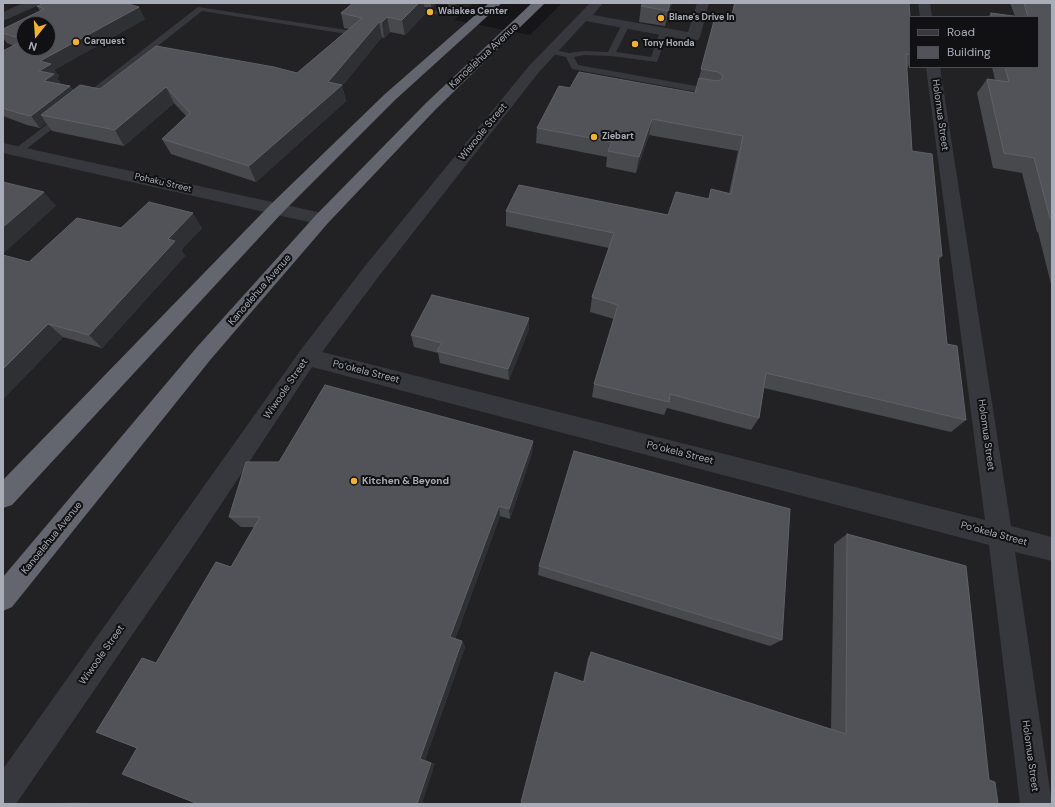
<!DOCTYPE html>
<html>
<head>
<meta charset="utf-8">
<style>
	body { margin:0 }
	#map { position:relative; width:1055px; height:807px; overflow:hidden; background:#161618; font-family:"DM Sans",sans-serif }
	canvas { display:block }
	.frame { position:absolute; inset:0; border:4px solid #a8adb8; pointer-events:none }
	.legend { position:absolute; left:909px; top:16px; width:130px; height:52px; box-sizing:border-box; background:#111113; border:1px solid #4d4f55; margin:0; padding:5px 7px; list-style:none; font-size:12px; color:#a8adb8 }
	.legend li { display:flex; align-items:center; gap:8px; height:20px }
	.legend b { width:20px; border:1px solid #4d4f55 }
	.north { position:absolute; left:16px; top:16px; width:40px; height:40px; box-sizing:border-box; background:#111113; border:1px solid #4d4f55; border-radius:50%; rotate:197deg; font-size:11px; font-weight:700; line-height:16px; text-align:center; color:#a8adb8 }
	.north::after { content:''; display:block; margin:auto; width:14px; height:18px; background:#f2b134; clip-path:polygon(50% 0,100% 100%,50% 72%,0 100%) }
</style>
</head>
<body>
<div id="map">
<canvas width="1055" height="807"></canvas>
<div class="frame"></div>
<ul class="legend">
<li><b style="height:5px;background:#37383d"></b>Road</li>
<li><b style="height:11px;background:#525359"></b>Building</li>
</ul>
<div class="north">N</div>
</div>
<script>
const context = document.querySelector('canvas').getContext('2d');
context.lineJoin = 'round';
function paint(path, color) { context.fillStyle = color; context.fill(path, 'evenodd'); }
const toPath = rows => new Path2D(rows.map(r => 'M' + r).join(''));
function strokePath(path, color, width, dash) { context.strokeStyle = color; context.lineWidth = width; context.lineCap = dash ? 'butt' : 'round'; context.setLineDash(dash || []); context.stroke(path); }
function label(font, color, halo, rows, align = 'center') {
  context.font = font + ' "DM Sans",sans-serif'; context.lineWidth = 4; context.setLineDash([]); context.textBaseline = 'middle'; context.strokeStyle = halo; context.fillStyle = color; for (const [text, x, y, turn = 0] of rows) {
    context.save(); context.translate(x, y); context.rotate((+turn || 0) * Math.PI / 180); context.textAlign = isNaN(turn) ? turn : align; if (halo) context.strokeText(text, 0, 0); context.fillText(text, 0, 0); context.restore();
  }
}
paint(toPath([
	[3,3,474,3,454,20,530,35,562,3,1052,3,1052,804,3,804],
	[910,17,1038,17,1038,67,910,67],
	[24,24,48,24,48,48,24,48]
]), '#222225');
paint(toPath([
	[450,3,458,3,443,15,408,11,404,9,408,7,441,11,450,3],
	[198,7,353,31,357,33,353,35,202,11,88,101,82,101,81,99,82,97,198,7],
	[622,24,628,24,629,26,616,52,651,57,660,32,661,30,667,30,668,32,657,62,611,56,584,55,574,57,578,65,713,89,717,92,716,94,713,95,572,69,566,57,548,53,547,51,551,49,569,53,584,51,608,52,622,24],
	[62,114,66,117,65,119,21,153,15,153,13,151,15,149,59,115,62,114]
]), '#37383d');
paint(toPath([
	[23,3,39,3,37,6,3,21,3,12,23,3],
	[590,3,603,3,593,15,688,32,697,3,709,3,700,37,698,40,693,41,586,21,539,72,379,276,322,352,985,520,926,67,940,67,1011,526,1052,537,1052,561,1015,552,1052,804,1020,804,989,545,312,367,196,542,16,804,3,804,3,769,300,351,365,266,529,66,590,3],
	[918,3,930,3,932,17,920,17,918,3],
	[3,143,322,213,328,215,331,219,328,223,322,225,3,153,3,143]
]), '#37383d');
paint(toPath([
	[489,3,502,3,395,100,282,213,12,505,3,508,3,480,270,205,385,94,489,3],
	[532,3,545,3,436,109,328,223,211,359,12,607,3,611,3,577,197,347,316,215,426,103,532,3]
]), '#63666e');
paint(toPath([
	[353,3,437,3,431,8,424,7,425,14,405,35,390,32,384,38,382,37,342,86,346,101,256,182,171,154,162,139,186,116,174,103,124,146,52,131,46,123,40,128,27,125,3,116,3,51,14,46,7,43,3,38,3,29,40,11,37,6,145,19,54,70,59,76,57,78,61,84,70,86,73,90,100,89,297,73,349,29,344,28,341,13],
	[672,3,665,26,639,22,641,6],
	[734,3,909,3,910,17,910,62,907,69,912,151,942,256,939,260,947,344,966,420,951,432,764,388,759,418,751,430,667,408,664,415,592,397,594,384,614,319,590,312,592,297,609,248,506,226,506,211,668,215,708,199,711,189,729,193,738,151,649,135,636,173,606,167,607,157,536,143,537,128,570,88,695,93,715,17,731,19],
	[1010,3,1052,3,1052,288,1038,232,1037,232,1022,173,993,168,977,93,987,79,995,80,992,67,1038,67,1038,17,988,17,991,13,1015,16],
	[121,228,202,228,181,250,185,256,102,348,63,337,3,399,29,262],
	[529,329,509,380,440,363,438,353,414,347,411,335],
	[533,441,532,453,510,519,500,516,455,639,462,641,465,647,425,760,435,764,137,748,142,658,157,663,231,567,255,527,241,527,229,517,279,462],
	[847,534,989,780,526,804,583,682,588,658,591,652,831,729,834,544],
	[539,566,782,640,770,646,538,575]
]), '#47494d');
paint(toPath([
	[419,3,424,3,425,14,405,35,402,20],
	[431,3,437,3,431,8],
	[670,3,672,3,672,4,665,26,668,11],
	[139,7,145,19,54,70,59,76,57,78,62,86,44,81,39,71,40,61],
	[387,17,390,32,384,38,382,22],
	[379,22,382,37,342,86,346,101,256,182,249,166,328,82],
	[70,86,78,98,41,115,46,123,40,128,31,116],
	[166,87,174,103,124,146,115,130],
	[652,119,649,135,636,173,639,157],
	[44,192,56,206,3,254,3,227],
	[193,213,202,228,181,250,185,256,102,348,89,335,168,239],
	[529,318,529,329,509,380,508,369],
	[48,324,63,337,3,399,3,369],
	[533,441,532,453,510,519,509,509],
	[499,506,500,516,453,644,450,637],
	[462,641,465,647,425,760,435,764,422,804,417,804,420,759],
	[79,802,83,804,63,804,61,803]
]), '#2f3033');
const building = toPath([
	[44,3,125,3,139,7,40,61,51,64,39,71,54,74,44,81,70,86,31,116,18,113,3,108,3,51,24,40,24,48,48,48,48,24,24,24,24,40,3,33,3,29,44,9,37,6,44,3],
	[353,3,419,3,402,20,387,17,382,22,379,22,328,82,342,85,249,166,162,139,190,113,166,87,115,130,41,115,80,85,100,89,156,46,274,67,297,73,362,18,341,13,353,3],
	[643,3,670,3,668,11,641,6,643,3],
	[735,3,909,3,910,17,910,55,906,54,912,151,932,154,942,256,938,256,947,344,957,346,966,420,766,373,759,418,670,394,669,402,594,384,618,305,592,297,614,233,506,211,519,185,668,215,676,192,709,199,711,189,731,194,743,136,652,119,639,157,608,151,612,142,537,128,559,86,570,88,579,72,695,93,699,78,717,81,721,80,723,76,718,72,701,69,715,17,731,19,735,3],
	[1024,3,1052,3,1052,220,1051,218,1050,218,1034,158,1004,153,987,79,1009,82,1005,67,1038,67,1038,17,1028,17,1024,3],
	[991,13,1020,17,992,17,991,13],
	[3,182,44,192,3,227,3,182],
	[149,202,193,213,168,239,175,241,89,335,48,324,3,369,3,255,29,262,77,218,121,228,149,202],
	[432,295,529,318,508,369,437,351,442,343,411,335,432,295],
	[325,385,533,441,509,509,499,506,450,637,462,641,420,759,431,763,417,804,198,804,122,774,137,748,96,732,142,658,156,663,216,562,231,567,260,517,229,517,246,462,279,462,325,385],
	[574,451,790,509,782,640,539,566,574,451],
	[847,534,966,566,989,780,995,782,998,804,526,804,521,802,555,672,584,682,591,652,846,734,847,534]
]);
paint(building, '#525359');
strokePath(building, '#5f6168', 1);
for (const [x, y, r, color] of [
	[430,12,4,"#f2b134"],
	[661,18,4,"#f2b134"],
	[76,42,4,"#f2b134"],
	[635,44,4,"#f2b134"],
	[594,137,4,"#f2b134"],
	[354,481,4,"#f2b134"]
]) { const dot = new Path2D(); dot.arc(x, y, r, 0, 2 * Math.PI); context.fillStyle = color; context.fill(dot); strokePath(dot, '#111113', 1.5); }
label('bold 9px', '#a8adb8', '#111113', [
	["Waiakea Center",438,12],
	["Blane's Drive In",669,18],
	["Carquest",84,42],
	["Tony Honda",643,44],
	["Ziebart",602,137]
], 'left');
label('9px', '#a8adb8', '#111113', [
	["Pohaku Street",163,183,13]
]);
label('10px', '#a8adb8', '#111113', [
	["Kanoelehua Avenue",484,56,-43],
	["Holomua Street",940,115,82],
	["Wiwoole Street",483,132,-51],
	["Kanoelehua Avenue",260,290,-49],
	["Po‘okela Street",366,372,14],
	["Wiwoole Street",286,389,-56],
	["Holomua Street",986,435,82],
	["Po‘okela Street",680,453,14],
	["Po‘okela Street",994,534,15],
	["Kanoelehua Avenue",52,538,-51],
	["Wiwoole Street",102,655,-55],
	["Holomua Street",1030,756,82]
]);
label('bold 10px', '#a8adb8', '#111113', [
	["Kitchen & Beyond",362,481]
], 'left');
</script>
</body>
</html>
